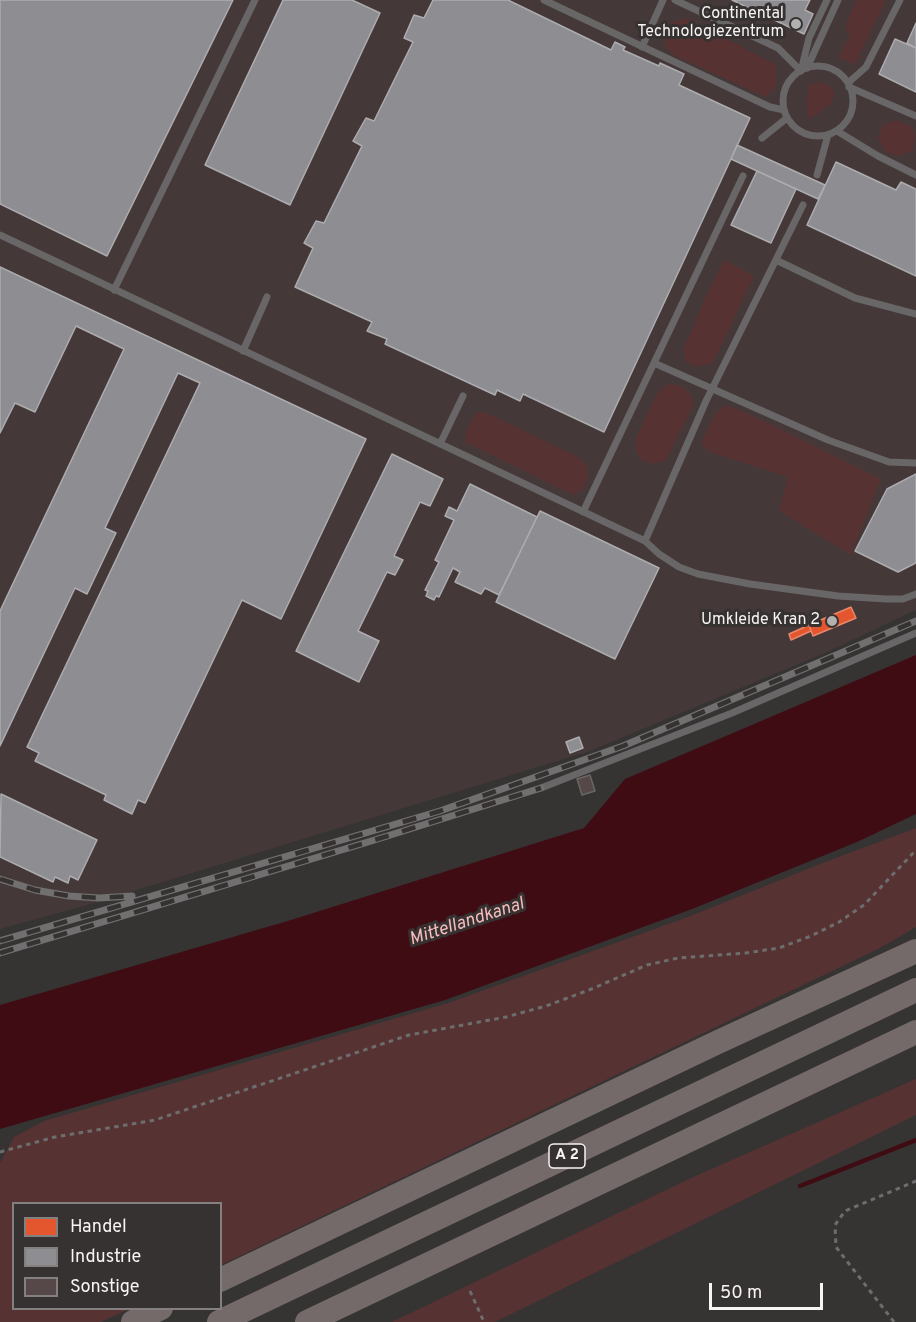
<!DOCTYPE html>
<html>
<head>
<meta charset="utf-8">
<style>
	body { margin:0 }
	#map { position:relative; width:916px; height:1322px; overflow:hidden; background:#363333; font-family:Overpass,sans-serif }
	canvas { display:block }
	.legend { position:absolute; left:12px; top:1202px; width:210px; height:108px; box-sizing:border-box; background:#373232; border:2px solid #848080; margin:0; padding:8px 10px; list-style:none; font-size:18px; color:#f7f4f4 }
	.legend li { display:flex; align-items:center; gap:12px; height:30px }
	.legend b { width:30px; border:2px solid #848080 }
	.scale { position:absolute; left:709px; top:1283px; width:114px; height:27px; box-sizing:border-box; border:3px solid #f7f4f4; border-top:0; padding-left:8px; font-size:18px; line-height:21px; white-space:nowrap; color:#f7f4f4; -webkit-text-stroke:4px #373232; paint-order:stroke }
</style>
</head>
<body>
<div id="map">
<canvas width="916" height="1322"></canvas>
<ul class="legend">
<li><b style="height:16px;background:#e4572e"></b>Handel</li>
<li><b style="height:16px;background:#8d8d92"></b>Industrie</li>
<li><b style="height:16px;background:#564849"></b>Sonstige</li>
</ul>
<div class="scale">50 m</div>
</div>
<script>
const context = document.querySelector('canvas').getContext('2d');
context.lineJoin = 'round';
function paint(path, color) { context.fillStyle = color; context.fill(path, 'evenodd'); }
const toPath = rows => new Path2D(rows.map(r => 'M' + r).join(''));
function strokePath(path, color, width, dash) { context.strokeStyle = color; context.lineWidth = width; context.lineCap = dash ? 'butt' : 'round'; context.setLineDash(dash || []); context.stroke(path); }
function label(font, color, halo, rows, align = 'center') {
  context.font = font + ' Overpass,sans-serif'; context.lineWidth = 6; context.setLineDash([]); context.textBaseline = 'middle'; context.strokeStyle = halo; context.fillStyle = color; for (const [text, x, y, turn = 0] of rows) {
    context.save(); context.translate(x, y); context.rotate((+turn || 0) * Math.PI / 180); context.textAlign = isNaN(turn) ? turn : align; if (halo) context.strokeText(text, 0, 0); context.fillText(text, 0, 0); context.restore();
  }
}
paint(toPath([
	[0,0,916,0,916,610,825,653,590,751,91,904,0,929]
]), '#443838');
paint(toPath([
	[856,0,886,0,855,65,838,57,850,36,845,28],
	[686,18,775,64,777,77,775,88,766,97,675,56,665,47,665,35,671,23],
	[820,82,830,86,835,93,831,104,809,120,806,101,809,84],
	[896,120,911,126,915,134,913,151,896,156,884,151,878,137,883,125],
	[724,260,754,276,713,363,697,367,686,362,683,350,706,296],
	[669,383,683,387,692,396,693,406,666,460,654,464,640,459,636,448,636,438,658,392],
	[727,405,758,418,881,479,851,555,779,511,788,477,710,452,701,443,715,413],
	[485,412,576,456,587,465,588,479,584,489,573,495,465,442,467,428,476,413],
	[916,828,916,927,880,948,221,1265,220,1204,14,1204,14,1308,129,1309,101,1322,0,1322,0,1163,14,1137,44,1121,448,1003,688,917,820,864],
	[916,1079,916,1115,495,1322,392,1322,691,1178]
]), '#573233');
paint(toPath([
	[916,655,916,814,857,842,692,909,445,1000,0,1129,0,1005,291,920,584,828,625,779]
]), '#400c13');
const shops = toPath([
	[851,607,856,618,813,636,809,625,851,607],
	[809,625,811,631,791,640,789,634,809,625]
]);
paint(shops, '#e4572e');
strokePath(shops, '#ea8669', 1.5);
const industry = toPath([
	[0,0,233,0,107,256,0,204,0,0],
	[283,0,352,0,380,13,290,205,205,165,283,0],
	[433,0,508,0,611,50,615,42,625,47,623,50,659,66,660,63,684,74,679,85,750,118,604,432,523,394,520,401,497,390,495,395,385,344,387,339,367,331,372,322,295,287,313,248,304,243,316,221,324,223,362,146,353,141,366,118,374,121,413,42,404,38,414,15,424,18,433,0],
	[732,0,810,0,805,10,813,14,804,34,732,0],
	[916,23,916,48,907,43,916,23],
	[895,39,916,48,916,92,879,74,895,39],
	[737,145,825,185,818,199,731,159,737,145],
	[836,162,896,190,901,182,916,189,916,276,807,225,836,162],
	[757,171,796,189,771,243,731,225,757,171],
	[0,267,366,439,281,619,242,600,145,803,138,800,132,814,104,800,106,795,35,761,39,753,27,747,200,383,178,373,105,528,116,533,87,594,75,588,0,746,0,611,124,349,76,326,35,412,15,403,0,433,0,267],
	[392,454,443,479,430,506,420,502,394,556,403,560,395,575,387,572,358,631,379,641,359,682,296,651,392,454],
	[916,474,916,563,898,572,855,551,887,489,916,474],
	[470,484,537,517,499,595,485,588,481,594,455,582,460,572,453,568,439,597,436,596,434,600,426,596,428,591,425,590,439,562,435,560,454,520,445,516,449,507,457,511,470,484],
	[540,511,659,568,615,659,496,602,540,511],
	[579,737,583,748,570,753,566,742,579,737],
	[1,794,97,840,78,880,70,876,68,883,55,877,53,882,0,857,1,794]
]);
paint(industry, '#8d8d92');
strokePath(industry, '#adacaf', 1.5);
strokePath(toPath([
	[800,1186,916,1140]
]), '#400c13', 4.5);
const building = toPath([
	[590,775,595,791,582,795,577,779,590,775]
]);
paint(building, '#564849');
strokePath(building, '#696666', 1.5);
strokePath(toPath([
	[0,1152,55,1137,155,1120,409,1035,506,1017,546,1006,589,990,647,965,678,958,746,953,779,948,811,936,839,922,864,905,916,850],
	[470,1291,484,1322],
	[894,1322,836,1247,835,1225,845,1211,916,1181]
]), '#6e6d6d', 3, [4.5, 4.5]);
strokePath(toPath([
	[544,0,770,107,784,110],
	[675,0,778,48,801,71],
	[642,47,663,0],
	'783 101a35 35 0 1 1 70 0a35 35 0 1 1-70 0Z',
	[807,68,838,0],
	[801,71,809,38,827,0],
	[848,83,866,67,900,0],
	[849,87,916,116],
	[837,131,878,156,916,175],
	[762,138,787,118],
	[817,175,828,135],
	[0,235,645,541,706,401,803,205],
	[776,260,855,298,916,314],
	[114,290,255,0],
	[243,351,267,297],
	[654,363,828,440,889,462,916,463],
	[440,444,463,396],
	[583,512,743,176],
	[645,541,659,554,679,567,698,574,750,584,838,596,886,599,903,599,916,594],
	[541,788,732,713,916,633]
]), '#686666', 7);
strokePath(toPath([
	[220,1280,718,1042,916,951],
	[133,1322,161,1308],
	[219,1322,916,990],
	[307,1322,916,1032]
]), '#746a6a', 24);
const rail = toPath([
	[0,879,35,890,69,896,99,898,132,896],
	[0,941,440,811,623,746,916,621],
	[0,953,368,842,541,788]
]);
strokePath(rail, '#716f6f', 7);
strokePath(rail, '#373232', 4.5, [14]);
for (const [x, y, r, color] of [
	[796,24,6,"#b3b0b0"],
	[832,621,6,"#b3b0b0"]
]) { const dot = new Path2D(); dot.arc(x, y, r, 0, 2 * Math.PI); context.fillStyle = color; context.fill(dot); strokePath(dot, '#373232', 2); }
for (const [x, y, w] of [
	[567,1156,36]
]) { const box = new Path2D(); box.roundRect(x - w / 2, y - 12, w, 24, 4.5); context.fillStyle = '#373232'; context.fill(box); strokePath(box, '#f7f4f4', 1.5); }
label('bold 15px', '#f7f4f4', null, [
	["A 2",567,1156]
]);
label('16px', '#f7f4f4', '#373232', [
	["Continental",784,15],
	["Technologiezentrum",784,33],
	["Umkleide Kran 2",820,621]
], 'right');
label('italic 18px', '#f8bcbc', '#373232', [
	["Mittellandkanal",467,923,-18]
]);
</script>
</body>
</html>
